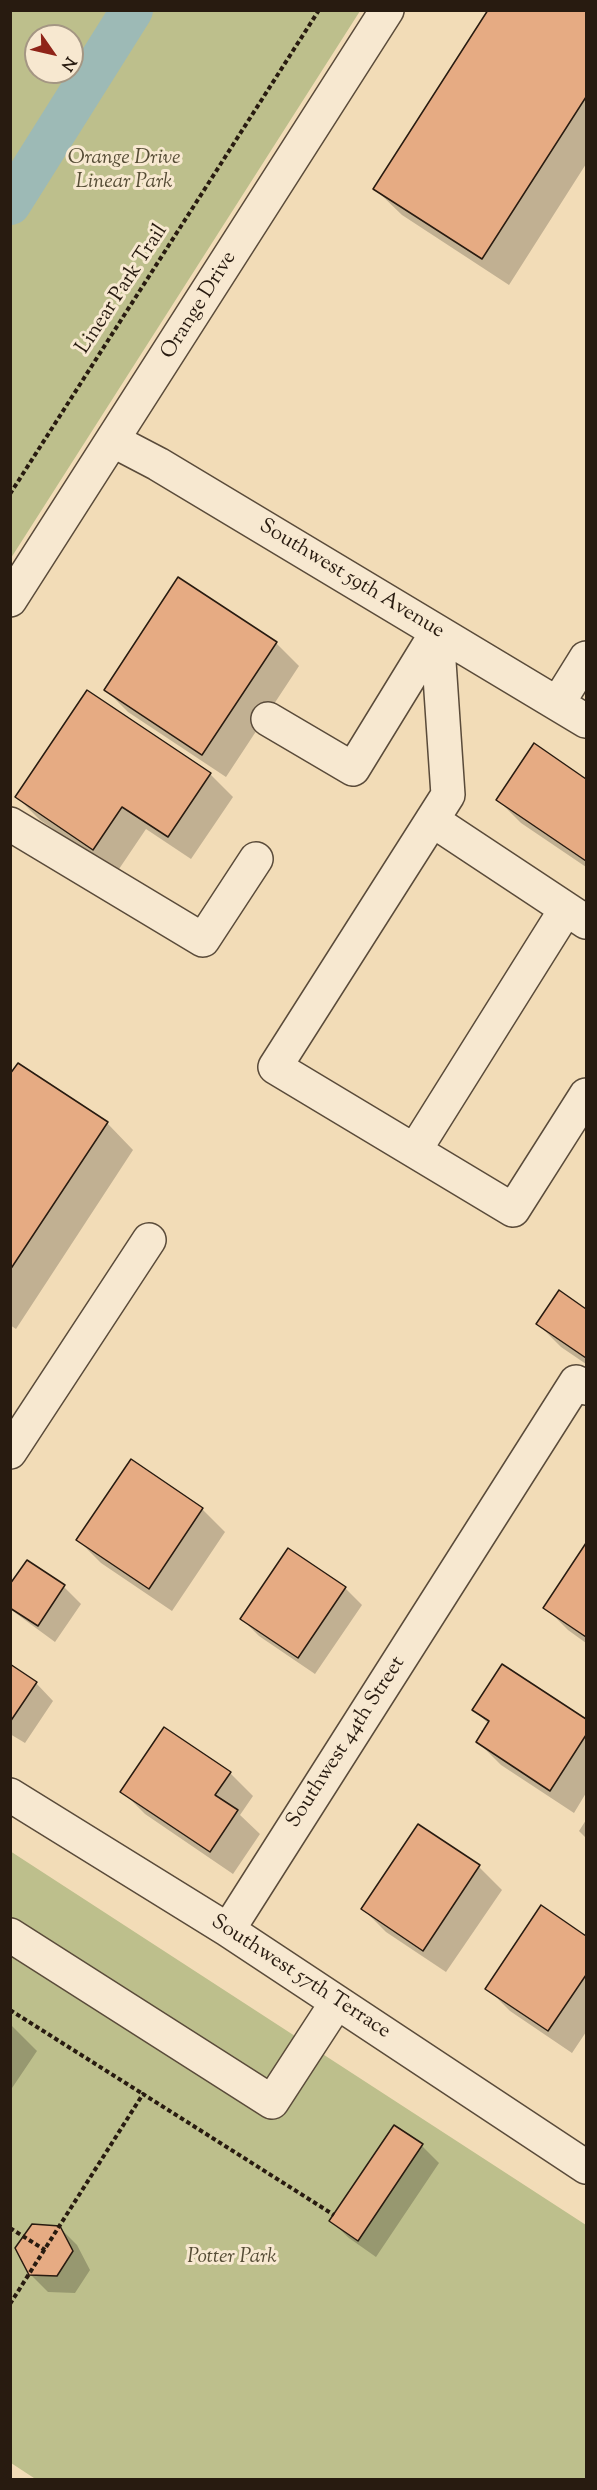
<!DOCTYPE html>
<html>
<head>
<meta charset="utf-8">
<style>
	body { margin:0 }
	#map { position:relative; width:597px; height:2490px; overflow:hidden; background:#f2dcb7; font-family:"Sorts Mill Goudy",serif }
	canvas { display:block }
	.frame { position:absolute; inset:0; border:12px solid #281b10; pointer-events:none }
	.north { position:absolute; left:24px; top:24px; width:60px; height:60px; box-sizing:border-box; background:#f7e8d0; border:2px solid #a49683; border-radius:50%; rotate:124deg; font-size:16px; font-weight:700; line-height:24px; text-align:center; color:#281b10 }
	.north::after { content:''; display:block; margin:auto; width:21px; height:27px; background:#8f2418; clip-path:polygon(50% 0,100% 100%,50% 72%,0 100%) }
</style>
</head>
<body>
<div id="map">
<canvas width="597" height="2490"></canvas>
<div class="frame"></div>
<div class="north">N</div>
</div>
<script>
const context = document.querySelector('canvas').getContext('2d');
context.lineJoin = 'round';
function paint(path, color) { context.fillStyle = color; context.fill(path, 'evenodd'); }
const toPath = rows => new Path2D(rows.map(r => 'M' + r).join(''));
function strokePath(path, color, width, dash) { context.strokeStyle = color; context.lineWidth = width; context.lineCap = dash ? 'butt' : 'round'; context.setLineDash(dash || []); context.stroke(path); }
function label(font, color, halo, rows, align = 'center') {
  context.font = font + ' "Sorts Mill Goudy",serif'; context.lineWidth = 6; context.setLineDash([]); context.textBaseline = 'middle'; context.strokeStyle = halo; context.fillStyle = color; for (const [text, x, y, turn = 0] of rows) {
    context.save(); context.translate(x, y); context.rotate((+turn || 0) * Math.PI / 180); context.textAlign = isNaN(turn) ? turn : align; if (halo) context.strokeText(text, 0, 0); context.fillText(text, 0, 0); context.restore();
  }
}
paint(toPath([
	[11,10,360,11,11,558,10,11],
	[36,36,72,36,72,72,36,72],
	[10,1851,586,2225,586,2479,37,2480,11,2463]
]), '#bdbf8c');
paint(toPath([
	[490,10,586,10,586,164,509,285,402,215,375,189],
	[276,643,299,666,226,777,128,712,105,689],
	[535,746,586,781,586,867,521,823,498,800],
	[210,774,233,797,191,859,146,829,117,872,40,820,17,797],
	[10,1077,107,1123,133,1150,16,1329,10,1325],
	[560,1293,586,1311,586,1364,561,1347,538,1324],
	[131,1461,202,1509,225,1532,172,1611,101,1563,78,1540],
	[586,1546,586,1643,568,1630,545,1607],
	[27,1562,64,1587,81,1604,55,1642,10,1609,10,1586],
	[345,1588,362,1605,315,1674,259,1636,242,1619],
	[10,1666,36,1683,53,1701,25,1743,10,1734],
	[503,1666,586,1721,586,1793,574,1813,501,1765,478,1742,489,1724,474,1710],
	[230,1773,253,1796,240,1815,260,1834,233,1874,145,1814,122,1791],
	[586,1820,586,1838,579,1831],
	[419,1826,479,1867,502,1890,446,1972,386,1932,363,1909],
	[542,1907,586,1938,586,2032,572,2053,510,2011,487,1988],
	[10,2024,37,2051,10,2091],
	[422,2146,439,2163,376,2257,349,2238,331,2221],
	[59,2227,77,2245,90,2270,75,2293,48,2292,30,2274]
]), '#0003');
strokePath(toPath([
	[10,204,132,10]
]), '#9dbab6', 42);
const building = toPath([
	[488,10,586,10,586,97,482,259,373,189,488,10],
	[178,577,277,642,202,755,104,690,178,577],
	[87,690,211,773,168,837,122,807,93,850,15,797,87,690],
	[534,743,586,779,586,861,496,800,534,743],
	[18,1063,108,1122,10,1270,10,1074,18,1063],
	[559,1290,586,1309,586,1358,536,1324,559,1290],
	[131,1459,203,1508,149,1589,76,1540,131,1459],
	[586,1543,586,1637,543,1608,586,1543],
	[288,1548,346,1587,298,1658,240,1619,288,1548],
	[27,1560,65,1585,38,1626,10,1608,10,1584,27,1560],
	[10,1664,37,1682,10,1722,10,1664],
	[502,1664,586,1719,586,1735,550,1791,476,1742,489,1721,472,1710,502,1664],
	[164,1727,231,1772,215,1795,238,1810,210,1852,120,1792,164,1727],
	[418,1824,480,1865,423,1951,361,1909,418,1824],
	[541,1905,586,1936,586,1975,548,2031,485,1989,541,1905],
	[394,2125,423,2144,358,2241,329,2221,394,2125],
	[32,2224,60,2226,73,2251,57,2276,29,2275,15,2248,32,2224]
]);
paint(building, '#e6ab83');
strokePath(building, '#281b10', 1.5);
const minor = toPath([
	[114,441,158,464,586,721],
	[10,600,387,10],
	[558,703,586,658],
	[268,719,353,769,437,632,448,795,275,1067,513,1210,586,1095],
	[432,820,586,922],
	[10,824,203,940,256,859],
	[415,1150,566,909],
	[10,1452,149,1240],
	[10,1795,228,1930,586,2167],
	[228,1930,576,1382,586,1388],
	[10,1935,272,2102,337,2002]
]);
strokePath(minor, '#5a4b3a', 36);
strokePath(toPath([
	[10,494,319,10],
	[10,2010,143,2094],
	[10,2228,45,2250],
	[10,2304,143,2094,334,2215]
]), '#281b10', 4, [4.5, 3]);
strokePath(minor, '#f7e8d0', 33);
label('italic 21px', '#554c35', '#f7e8d0', [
	["Orange Drive",124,159],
	["Linear Park",124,183],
	["Potter Park",232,2258]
]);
label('21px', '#281b10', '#f7e8d0', [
	["Linear Park Trail",123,290,-57],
	["Orange Drive",200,306,-58],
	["Southwest 59th Avenue",351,580,31],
	["Southwest 44th Street",347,1743,-57],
	["Southwest 57th Terrace",300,1978,33]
]);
</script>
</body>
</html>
